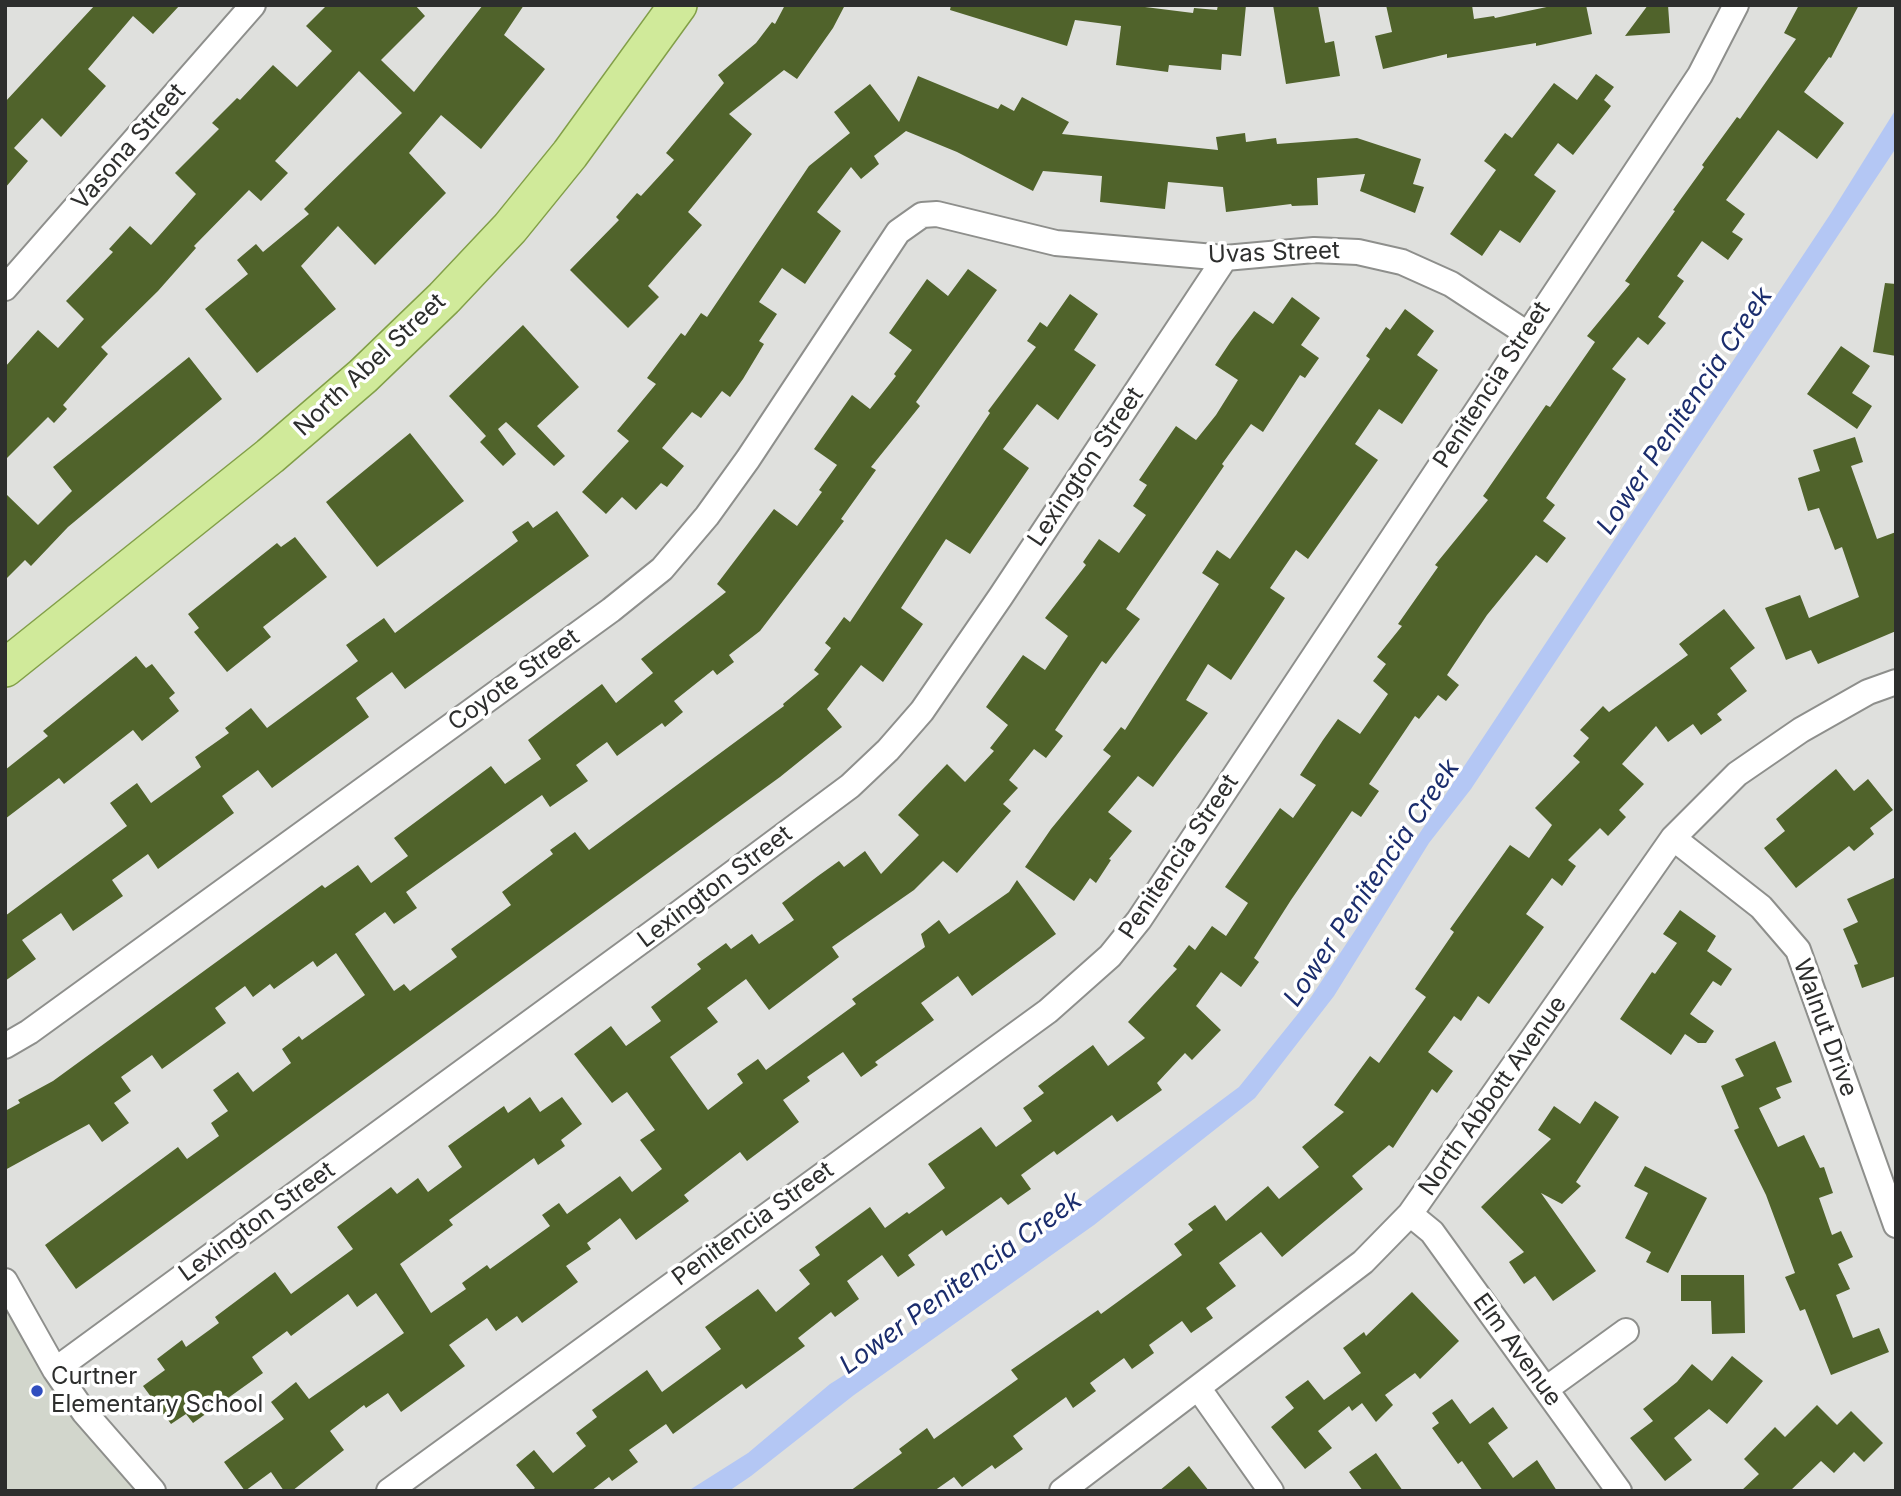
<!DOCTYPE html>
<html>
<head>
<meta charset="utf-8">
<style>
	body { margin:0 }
	#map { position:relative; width:1901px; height:1496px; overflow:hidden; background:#dfe0dd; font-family:Inter,sans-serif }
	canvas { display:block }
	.frame { position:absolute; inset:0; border:7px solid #2d2e2d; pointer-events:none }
</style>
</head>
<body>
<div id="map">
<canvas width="1901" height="1496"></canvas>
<div class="frame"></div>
</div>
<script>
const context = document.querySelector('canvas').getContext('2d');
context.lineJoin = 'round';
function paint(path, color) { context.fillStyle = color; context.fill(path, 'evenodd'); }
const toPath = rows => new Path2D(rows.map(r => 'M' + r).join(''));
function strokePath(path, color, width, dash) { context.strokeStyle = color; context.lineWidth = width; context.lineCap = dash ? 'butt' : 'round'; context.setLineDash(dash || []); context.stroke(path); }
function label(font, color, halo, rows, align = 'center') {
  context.font = font + ' Inter,sans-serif'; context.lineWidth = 7; context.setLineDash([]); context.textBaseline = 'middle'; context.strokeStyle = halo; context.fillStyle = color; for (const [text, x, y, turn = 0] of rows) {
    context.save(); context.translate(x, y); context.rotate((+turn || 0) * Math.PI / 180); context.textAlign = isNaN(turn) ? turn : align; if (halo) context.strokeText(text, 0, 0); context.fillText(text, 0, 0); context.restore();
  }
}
paint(toPath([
	[5,1281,153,1491,5,1491]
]), '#d2d6cc');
paint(toPath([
	[1896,109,1896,148,1471,789,1429,843,1334,996,1255,1098,1094,1225,854,1395,751,1476,729,1491,688,1491,748,1453,830,1384,895,1343,1239,1087,1309,1000,1831,213]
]), '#b4c7f4');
paint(toPath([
	[95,5,180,5,153,34,133,16,88,69,106,86,61,137,42,118,14,148,28,161,5,188,5,102],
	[327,5,415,5,425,16,381,60,414,92,483,5,524,5,504,35,545,69,481,149,441,115,409,153,446,193,375,265,338,226,301,266,336,309,257,373,205,309,248,274,237,260,256,244,263,252,309,214,304,209,402,113,359,71,275,161,288,173,261,201,249,190,194,246,196,248,158,291,101,347,108,354,63,405,67,409,54,423,48,417,5,460,5,367,38,330,58,348,84,319,66,301,113,252,109,249,130,226,151,245,196,194,175,173,219,129,212,123,237,98,240,100,273,65,297,87,332,51,306,26],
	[785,5,845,5,833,28,797,79,784,70,729,114,752,134,688,212,702,225,648,286,659,297,628,328,570,270,619,220,616,217,637,193,641,196,674,160,666,153,724,83,718,75,756,43,772,22,775,24],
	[951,5,1129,5,1193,13,1194,8,1217,10,1218,5,1246,5,1241,56,1222,54,1221,70,1169,65,1168,72,1116,65,1121,26,1075,20,1067,46,950,10],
	[1273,5,1318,5,1325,43,1334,41,1340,76,1286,84],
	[1386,5,1472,5,1474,19,1494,16,1495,18,1556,5,1586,5,1592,34,1536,46,1536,43,1447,58,1447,54,1383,69,1375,36,1392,32],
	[1648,5,1668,5,1670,33,1625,36],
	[1799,5,1859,5,1831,58,1829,57,1804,92,1844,123,1817,159,1778,130,1726,200,1745,214,1732,232,1743,239,1728,260,1702,241,1677,276,1684,281,1658,317,1666,323,1648,345,1638,337,1612,369,1626,379,1546,498,1555,505,1543,521,1566,538,1547,563,1536,555,1487,615,1447,675,1459,685,1446,701,1438,695,1419,719,1415,716,1369,784,1379,791,1361,817,1352,811,1291,900,1254,958,1259,962,1241,987,1221,972,1196,1006,1221,1030,1192,1060,1185,1053,1157,1083,1162,1090,1117,1122,1112,1115,1057,1155,1054,1151,1021,1175,1031,1189,1008,1205,1001,1197,946,1236,942,1230,908,1255,915,1265,898,1277,882,1255,847,1281,859,1299,835,1317,831,1312,798,1338,805,1346,746,1389,742,1384,673,1434,666,1424,629,1450,638,1462,612,1481,609,1477,591,1491,531,1491,535,1488,516,1465,534,1450,553,1473,586,1446,576,1433,597,1417,592,1410,647,1370,662,1392,721,1349,705,1327,758,1289,776,1312,810,1284,799,1270,820,1255,815,1247,870,1207,885,1228,907,1212,909,1214,945,1188,928,1164,981,1127,996,1147,1032,1121,1023,1108,1044,1093,1038,1086,1093,1045,1108,1066,1145,1038,1128,1022,1177,969,1173,966,1189,945,1195,950,1212,926,1226,936,1248,903,1225,887,1280,808,1293,818,1316,785,1300,775,1323,740,1338,719,1360,734,1388,694,1373,681,1386,664,1377,657,1402,626,1398,624,1438,567,1435,565,1488,500,1483,496,1546,405,1550,407,1595,342,1587,336,1630,284,1625,281,1675,211,1673,210,1704,167,1702,165,1737,117,1740,119,1796,39,1784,33],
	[1596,74,1614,87,1604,100,1611,106,1573,155,1558,143,1534,175,1556,191,1520,243,1500,230,1482,256,1450,234,1496,170,1484,161,1505,133,1512,138,1554,83,1577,100],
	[918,76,998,109,1001,104,1014,111,1022,97,1069,122,1062,134,1218,150,1216,137,1245,133,1246,142,1276,138,1277,144,1357,138,1421,159,1413,184,1424,187,1415,213,1360,191,1365,174,1317,178,1318,205,1292,206,1291,204,1226,212,1223,187,1168,182,1165,209,1100,202,1102,176,1043,171,1033,191,957,152,906,131,874,156,879,164,861,179,851,167,817,212,841,231,805,284,782,268,759,302,777,314,759,341,764,344,743,379,730,397,722,391,701,418,692,412,662,448,684,466,667,487,661,483,636,510,622,497,606,514,582,492,629,441,617,431,656,384,647,378,681,333,685,336,701,313,707,317,809,166,850,133,834,112,870,84,899,122],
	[968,269,997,290,916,402,920,406,871,467,876,470,841,519,844,521,760,631,729,655,734,662,717,675,713,670,674,701,683,712,665,727,662,723,617,756,607,742,576,765,588,781,550,807,542,795,406,892,417,908,394,924,385,912,355,934,394,991,404,984,410,991,457,957,451,949,511,905,502,892,553,854,550,850,575,832,589,850,784,706,783,704,819,674,814,670,831,648,825,643,844,617,850,622,990,413,988,411,1036,347,1027,341,1040,322,1047,327,1070,294,1098,314,1074,350,1096,365,1058,420,1037,404,1003,449,1029,468,970,554,946,539,901,608,923,624,883,682,861,665,827,709,842,727,780,777,76,1289,45,1245,178,1147,187,1159,219,1136,211,1123,228,1111,213,1090,238,1072,253,1092,291,1063,282,1049,299,1036,302,1040,365,995,336,953,317,967,313,961,274,989,270,984,253,997,245,986,215,1008,226,1023,162,1069,152,1055,121,1077,131,1091,114,1103,129,1123,102,1142,89,1124,5,1170,5,1111,20,1103,18,1100,53,1081,322,885,325,888,358,865,371,883,408,856,394,838,491,766,505,784,541,759,528,740,602,684,616,703,653,673,641,659,726,592,717,584,774,509,797,526,822,492,819,490,837,465,814,449,852,395,870,409,896,376,894,374,912,350,889,333,927,279,948,296],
	[1885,283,1896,284,1896,356,1873,352],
	[1292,297,1320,318,1301,345,1319,358,1305,378,1300,375,1263,432,1251,424,1222,464,1224,466,1126,609,1140,619,1106,664,1102,661,1055,730,1063,736,1046,758,1034,749,1009,780,1018,788,1003,804,1011,811,957,873,943,861,914,890,832,947,839,957,769,1010,746,979,707,1008,718,1022,670,1057,708,1110,743,1083,737,1074,758,1059,766,1070,856,1004,852,999,925,947,921,934,939,920,949,934,1009,892,1017,880,1056,934,972,996,958,976,921,1003,934,1020,875,1062,878,1065,861,1077,843,1052,807,1077,810,1081,783,1100,799,1122,747,1161,740,1152,684,1195,689,1201,636,1240,620,1218,587,1243,591,1249,566,1266,578,1282,522,1323,517,1316,496,1331,487,1318,449,1345,465,1366,401,1412,388,1393,366,1408,364,1405,330,1431,344,1450,292,1491,284,1491,271,1472,245,1491,224,1462,284,1419,271,1402,296,1382,309,1399,404,1333,376,1293,357,1307,348,1294,291,1336,287,1331,252,1357,263,1373,193,1423,186,1414,171,1424,143,1386,165,1370,157,1359,182,1340,186,1347,219,1323,215,1317,275,1272,291,1294,353,1249,337,1227,391,1187,397,1194,418,1178,428,1192,462,1167,448,1146,504,1106,508,1113,530,1097,540,1112,562,1097,582,1124,561,1140,565,1146,538,1165,534,1158,449,1220,453,1225,400,1264,431,1313,466,1289,462,1283,487,1265,490,1269,550,1226,542,1215,559,1203,567,1214,620,1176,632,1192,662,1169,640,1140,655,1130,627,1092,612,1103,574,1054,611,1026,626,1046,661,1021,651,1007,701,969,697,964,726,943,731,949,752,934,759,944,794,920,782,903,818,876,839,861,844,867,865,851,881,874,919,835,898,815,947,764,965,782,994,751,990,748,1008,725,986,707,1023,655,1045,670,1068,636,1045,618,1086,565,1083,562,1099,539,1119,553,1146,515,1133,506,1147,485,1139,480,1176,426,1196,440,1216,415,1238,380,1215,365,1231,341,1254,311,1273,324],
	[1405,309,1434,331,1417,355,1438,370,1402,424,1379,409,1355,444,1378,460,1308,559,1296,550,1270,588,1285,598,1231,680,1208,664,1186,700,1208,713,1153,787,1138,776,1108,812,1132,831,1109,859,1111,860,1096,883,1090,878,1074,901,1025,867,1051,829,1111,756,1103,750,1121,727,1125,730,1219,584,1202,573,1217,550,1230,559,1370,359,1366,356,1386,327,1390,330],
	[523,325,579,387,537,426,565,456,554,466,506,422,498,429,516,454,503,466,480,442,486,436,449,396],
	[1841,346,1870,366,1852,393,1872,406,1857,429,1807,394],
	[189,357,222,399,68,527,31,566,25,560,5,580,5,493,38,525,72,491,53,467],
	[410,433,464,501,377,567,326,502],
	[1855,437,1863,462,1851,466,1877,539,1896,532,1896,631,1818,664,1811,650,1786,660,1765,608,1800,595,1809,618,1859,597,1842,547,1835,550,1819,508,1808,511,1798,478,1820,471,1813,450],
	[557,511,589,556,405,689,392,672,356,698,369,717,272,788,258,770,222,796,234,813,158,869,148,854,112,880,123,896,73,931,61,913,22,940,36,959,5,981,5,916,127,826,110,803,137,783,151,803,201,767,195,757,229,733,225,728,251,708,267,728,358,661,346,645,384,618,395,633,518,541,512,532,528,521,533,528],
	[295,537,327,577,263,627,271,637,227,672,194,632,199,628,188,614,277,543,281,547],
	[1724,609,1755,648,1730,668,1747,691,1717,714,1722,720,1701,735,1693,724,1668,742,1656,726,1622,764,1644,784,1619,810,1626,817,1608,836,1600,828,1568,860,1576,866,1562,886,1552,878,1526,914,1544,927,1489,1004,1478,996,1461,1021,1454,1016,1428,1052,1453,1071,1437,1093,1432,1089,1393,1148,1389,1145,1352,1176,1363,1189,1282,1257,1261,1232,1219,1263,1236,1286,1206,1308,1213,1318,1191,1333,1182,1321,1149,1345,1154,1353,1132,1369,1124,1358,1090,1383,1096,1391,1073,1408,1066,1397,1013,1436,1023,1449,995,1469,992,1465,962,1487,954,1477,934,1491,850,1491,902,1453,899,1449,927,1428,934,1439,1018,1379,1011,1370,1098,1310,1101,1314,1182,1255,1174,1244,1193,1230,1188,1224,1215,1205,1226,1221,1268,1186,1279,1199,1319,1167,1302,1147,1344,1112,1334,1105,1370,1056,1379,1063,1426,997,1415,989,1454,932,1450,929,1510,845,1529,858,1552,825,1535,808,1580,762,1573,756,1589,738,1580,730,1603,706,1609,712,1688,655,1679,644],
	[136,656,146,668,152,664,175,693,169,698,179,711,142,741,133,730,64,784,59,778,5,819,5,770,48,736,43,731],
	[1836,769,1854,791,1868,779,1893,810,1870,828,1874,834,1854,851,1849,846,1796,888,1764,848,1785,831,1776,819],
	[1896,877,1896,976,1862,988,1854,965,1858,964,1843,929,1858,922,1847,899],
	[1680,910,1716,936,1707,951,1732,969,1721,986,1713,981,1690,1014,1714,1031,1706,1043,1698,1043,1685,1034,1671,1055,1620,1019,1652,972,1655,974,1677,943,1663,934],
	[1775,1041,1792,1082,1776,1088,1781,1098,1759,1108,1778,1147,1804,1135,1820,1168,1824,1167,1833,1193,1819,1198,1832,1235,1841,1231,1853,1257,1838,1264,1850,1289,1836,1295,1853,1338,1879,1328,1889,1352,1831,1375,1805,1309,1800,1311,1785,1277,1795,1273,1766,1195,1734,1130,1739,1128,1721,1086,1744,1076,1735,1059],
	[1595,1101,1619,1117,1576,1182,1581,1186,1562,1204,1541,1193,1596,1271,1553,1301,1535,1276,1524,1284,1509,1262,1524,1252,1481,1207,1551,1139,1538,1130,1554,1106,1580,1124],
	[1645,1166,1707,1198,1668,1273,1646,1262,1651,1252,1625,1238,1648,1193,1634,1186],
	[1681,1275,1744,1275,1745,1333,1712,1334,1711,1301,1681,1301],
	[1412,1292,1459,1341,1420,1379,1415,1373,1385,1395,1393,1405,1376,1422,1362,1403,1352,1411,1349,1406,1318,1431,1332,1448,1305,1469,1271,1427,1294,1408,1285,1397,1308,1380,1324,1400,1361,1373,1343,1348,1364,1332,1366,1336],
	[1732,1356,1763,1381,1727,1424,1709,1409,1674,1438,1692,1460,1665,1481,1630,1438,1653,1421,1643,1409,1677,1382,1692,1364,1712,1381],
	[1452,1399,1470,1424,1493,1407,1508,1428,1488,1443,1513,1478,1537,1460,1557,1491,1483,1491,1462,1461,1458,1464,1432,1428,1439,1423,1432,1413],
	[1817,1405,1837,1425,1851,1411,1883,1443,1864,1462,1854,1452,1834,1473,1821,1461,1790,1491,1741,1491,1759,1474,1744,1459,1775,1427,1785,1437],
	[1376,1453,1403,1491,1363,1491,1349,1472],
	[1189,1466,1209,1491,1159,1491]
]), '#50632b');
const minor = toPath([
	[5,288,253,5],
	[1673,838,1761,907,1798,950,1896,1225],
	[5,1046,29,1032,611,610,662,569,707,516,748,459,898,232,922,215,937,214,1056,243,1225,258,1314,250,1358,252,1402,262,1451,284,1526,333],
	[1410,1214,1432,1232,1619,1491],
	[5,1281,55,1370,84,1412,153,1491],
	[55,1370,666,923,850,786,888,750,922,711,1001,596,1225,258],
	[1199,1389,1271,1491],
	[1546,1389,1626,1331],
	[389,1491,1048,1011,1110,956,1139,920,1700,75,1736,5],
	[1062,1491,1363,1262,1410,1214,1673,838,1737,774,1801,730,1868,692,1896,682]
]);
const primary = toPath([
	[5,668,270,456,363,376,444,298,510,228,570,154,678,5]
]);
strokePath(minor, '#8e8f8c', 28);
strokePath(primary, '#829f48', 40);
strokePath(minor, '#fff', 24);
strokePath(primary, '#d0ea9a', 37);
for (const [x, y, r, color] of [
	[37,1391,7,"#304ebf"]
]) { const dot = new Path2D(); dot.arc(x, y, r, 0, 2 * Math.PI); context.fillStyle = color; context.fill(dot); strokePath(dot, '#fff', 2.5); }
label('24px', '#2d2e2d', '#fff', [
	["Vasona Street",129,147,-49],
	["Uvas Street",1274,253,-2],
	["North Abel Street",370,365,-43],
	["Penitencia Street",1492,385,-57],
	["Lexington Street",1086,467,-56],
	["Coyote Street",514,680,-36],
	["Penitencia Street",1179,857,-56],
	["Lexington Street",715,887,-37],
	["Walnut Drive",1825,1028,70],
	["North Abbott Avenue",1493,1096,-55],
	["Lexington Street",257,1222,-36],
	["Penitencia Street",753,1224,-36],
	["Elm Avenue",1517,1350,54]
]);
label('24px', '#2d2e2d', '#fff', [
	["Curtner",51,1377],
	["Elementary School",51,1405]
], 'left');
label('italic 26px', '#1b2d6d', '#fff', [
	["Lower Penitencia Creek",1685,411,-56],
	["Lower Penitencia Creek",1372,883,-56],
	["Lower Penitencia Creek",961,1283,-36]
]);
</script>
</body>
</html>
